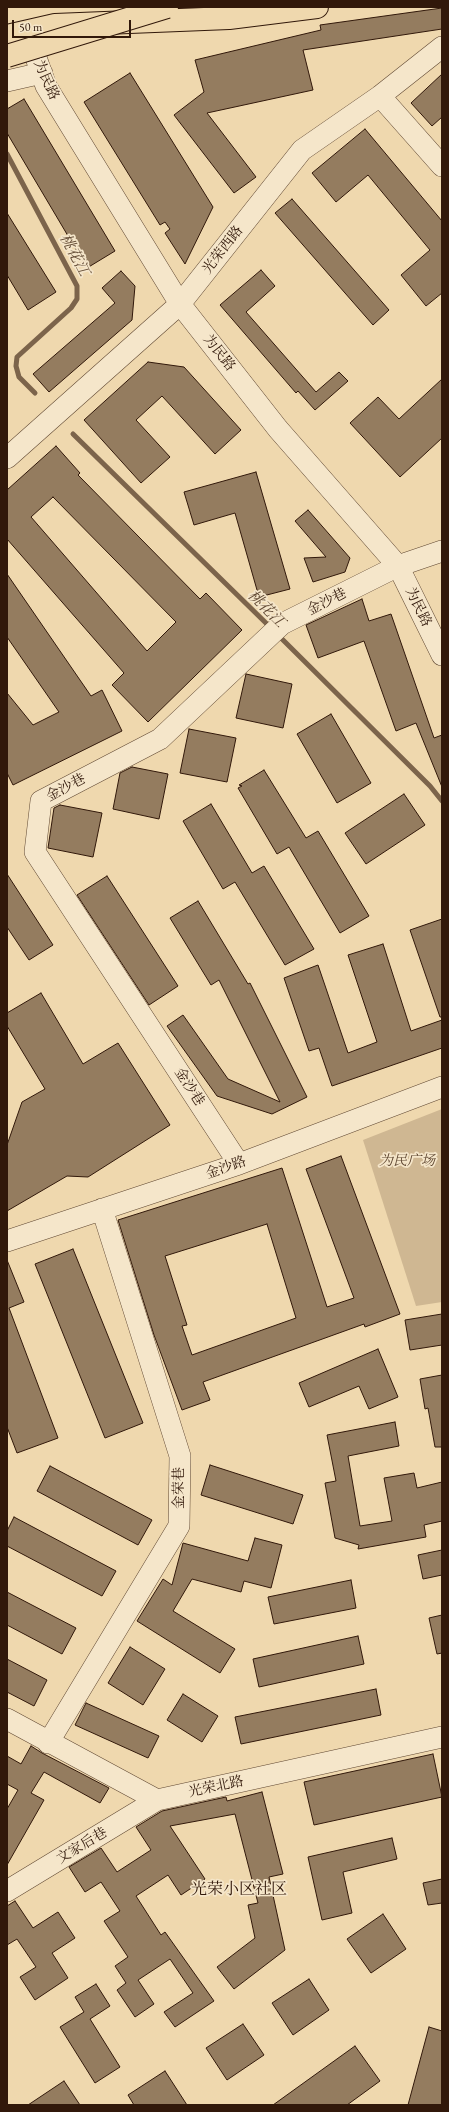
<!DOCTYPE html>
<html>
<head>
<meta charset="utf-8">
<style>
	body { margin:0 }
	#map { position:relative; width:449px; height:2112px; overflow:hidden; background:#efd8ae; font-family:"EB Garamond",serif }
	canvas { display:block }
	.frame { position:absolute; inset:0; border:8px solid #31180a; pointer-events:none }
	.scale { position:absolute; left:12px; top:20px; width:119px; height:18px; box-sizing:border-box; border:2px solid #31180a; border-top:0; padding-left:5px; font-size:12px; line-height:14px; white-space:nowrap; color:#31180a; -webkit-text-stroke:3px #f5e6ca; paint-order:stroke }
</style>
</head>
<body>
<div id="map">
<canvas width="449" height="2112"></canvas>
<div class="frame"></div>
<div class="scale">50 m</div>
</div>
<script>
const context = document.querySelector('canvas').getContext('2d');
context.lineJoin = 'round';
function paint(path, color) { context.fillStyle = color; context.fill(path, 'evenodd'); }
const toPath = rows => new Path2D(rows.map(r => 'M' + r).join(''));
function strokePath(path, color, width, dash) { context.strokeStyle = color; context.lineWidth = width; context.lineCap = dash ? 'butt' : 'round'; context.setLineDash(dash || []); context.stroke(path); }
function label(font, color, halo, rows, align = 'center') {
  context.font = font + ' "EB Garamond","Noto Serif SC",serif'; context.lineWidth = 3.5; context.setLineDash([]); context.textBaseline = 'middle'; context.strokeStyle = halo; context.fillStyle = color; for (const [text, x, y, turn = 0] of rows) {
    context.save(); context.translate(x, y); context.rotate((+turn || 0) * Math.PI / 180); context.textAlign = isNaN(turn) ? turn : align; if (halo) context.strokeText(text, 0, 0); context.fillText(text, 0, 0); context.restore();
  }
}
paint(toPath([
	[442,1109,442,1302,416,1306,363,1140]
]), '#cfb792');
strokePath(toPath([
	[7,154,77,286,77,299,71,308,17,357,16,366,19,377,35,393],
	[73,434,271,628],
	[278,635,430,786,442,801]
]), '#7c644b', 5);
const building = toPath([
	[442,8,442,29,303,50,313,90,207,113,256,177,234,193,174,115,204,92,195,60,321,30,320,25,442,8],
	[130,73,213,207,185,264,165,233,170,229,165,222,160,225,84,102,130,73],
	[442,74,442,117,432,126,411,103,442,74],
	[24,99,115,251,87,268,7,133,7,109,24,99],
	[365,129,442,221,442,293,426,306,401,275,430,250,368,175,336,202,312,173,365,129],
	[292,199,389,310,373,325,275,213,292,199],
	[7,213,56,292,28,310,7,275,7,213],
	[261,270,275,286,246,312,316,392,339,372,348,381,315,410,298,391,296,393,220,305,261,270],
	[121,271,135,286,132,320,49,392,33,374,115,303,102,288,121,271],
	[148,362,184,367,241,430,215,454,162,396,136,420,170,457,141,483,84,420,148,362],
	[442,379,442,438,400,477,350,423,378,397,399,419,442,379],
	[56,446,80,473,78,475,200,599,206,593,242,630,148,722,112,685,124,673,7,539,7,490,56,446],
	[53,497,176,622,147,651,31,517,53,497],
	[256,472,290,589,259,597,235,513,194,525,184,492,256,472],
	[308,510,350,558,345,572,313,582,304,558,326,557,295,521,308,510],
	[7,574,91,696,102,690,122,731,13,785,7,773,7,693,33,725,59,712,7,637,7,574],
	[362,599,369,621,391,614,434,738,442,735,442,787,416,723,396,731,364,641,318,658,306,625,362,599],
	[246,674,292,684,283,728,236,718,246,674],
	[331,714,371,783,337,803,297,734,331,714],
	[189,729,236,738,227,782,180,773,189,729],
	[132,767,168,774,159,819,113,809,120,773,132,767],
	[264,770,306,838,318,831,369,916,340,933,289,847,277,854,238,788,242,786,239,785,264,770],
	[404,794,425,825,366,864,345,833,404,794],
	[211,804,252,873,264,866,314,949,285,965,235,882,223,889,183,821,211,804],
	[60,805,102,813,93,857,48,848,54,808,60,805],
	[7,874,53,945,29,960,7,927,7,874],
	[107,876,178,986,149,1005,77,895,107,876],
	[198,901,248,984,250,983,307,1097,272,1114,217,1096,167,1026,183,1015,228,1079,280,1102,219,980,211,985,170,918,198,901],
	[442,919,442,1017,440,1017,410,930,442,919],
	[383,944,411,1031,442,1020,442,1048,332,1086,319,1048,309,1051,284,978,318,965,348,1053,377,1042,348,955,383,944],
	[41,993,83,1064,118,1043,170,1125,88,1177,67,1176,7,1211,7,1145,22,1102,45,1089,7,1026,7,1013,41,993],
	[341,1156,400,1314,365,1327,364,1324,203,1382,210,1400,182,1410,154,1335,118,1220,282,1168,327,1307,354,1298,306,1169,341,1156],
	[267,1224,296,1318,192,1355,182,1326,187,1325,165,1256,267,1224],
	[73,1249,143,1423,105,1438,35,1264,73,1249],
	[7,1260,24,1302,9,1308,58,1438,17,1453,7,1427,7,1260],
	[442,1314,442,1345,410,1350,405,1320,442,1314],
	[378,1349,398,1397,369,1409,359,1386,309,1407,299,1383,378,1349],
	[442,1375,442,1447,435,1447,428,1408,425,1409,420,1379,442,1375],
	[395,1422,399,1446,348,1456,360,1526,392,1521,384,1478,414,1473,417,1488,442,1482,442,1521,424,1525,426,1537,358,1549,359,1545,335,1538,325,1483,336,1481,327,1435,395,1422],
	[210,1465,303,1495,293,1524,201,1495,210,1465],
	[50,1466,152,1520,138,1545,37,1491,50,1466],
	[14,1517,116,1571,102,1596,7,1546,7,1531,14,1517],
	[255,1538,282,1545,271,1588,244,1581,241,1592,192,1579,173,1611,235,1649,220,1673,137,1621,163,1579,172,1585,183,1543,248,1561,255,1538],
	[442,1550,442,1575,423,1579,418,1555,442,1550],
	[351,1580,356,1608,274,1624,268,1597,351,1580],
	[7,1592,76,1628,62,1654,7,1625,7,1592],
	[442,1615,442,1653,437,1654,429,1618,442,1615],
	[358,1636,364,1664,259,1687,253,1659,358,1636],
	[130,1647,165,1669,143,1705,108,1683,130,1647],
	[7,1659,47,1680,34,1706,7,1692,7,1659],
	[376,1689,381,1715,241,1744,235,1717,376,1689],
	[183,1694,218,1716,202,1742,167,1720,183,1694],
	[86,1703,159,1736,148,1758,75,1725,86,1703],
	[31,1746,42,1753,109,1788,100,1803,44,1772,31,1793,44,1800,7,1865,7,1809,18,1790,7,1784,7,1756,21,1764,31,1746],
	[433,1754,442,1797,314,1825,304,1782,433,1754],
	[262,1792,283,1874,269,1877,285,1950,234,1989,217,1967,255,1938,248,1905,258,1903,235,1814,170,1826,205,1879,181,1895,168,1875,136,1896,161,1935,165,1932,214,2001,175,2027,164,2012,193,1993,170,1959,138,1980,154,2004,135,2017,117,1990,126,1983,115,1966,128,1957,104,1921,120,1911,101,1882,85,1892,69,1867,101,1848,117,1872,151,1850,136,1827,162,1811,226,1797,227,1801,262,1792],
	[392,1838,397,1859,343,1872,352,1913,322,1920,308,1857,392,1838],
	[442,1879,442,1903,428,1905,423,1883,442,1879],
	[15,1901,33,1928,58,1912,75,1938,52,1953,68,1978,35,2000,20,1977,36,1967,17,1939,7,1945,7,1906,15,1901],
	[383,1914,406,1949,371,1973,347,1939,383,1914],
	[309,1979,329,2010,293,2035,272,2003,309,1979],
	[96,1984,110,2006,90,2019,120,2067,95,2083,60,2027,84,2012,75,1997,96,1984],
	[243,2024,264,2055,227,2080,206,2048,243,2024],
	[429,2027,442,2031,442,2105,408,2105,429,2027],
	[355,2046,380,2081,347,2105,273,2105,355,2046],
	[165,2071,187,2105,134,2105,128,2095,165,2071],
	[64,2081,80,2105,28,2105,64,2081]
]);
paint(building, '#947c5f');
strokePath(building, '#31180a', 1);
const minor = toPath([
	[27,32,46,86,180,304,278,429,398,566,442,655],
	[7,81,42,73],
	[380,96,442,166],
	[7,458,180,304,302,150,380,96,442,47],
	[239,1164,35,852,41,801,160,739,282,624,398,566,442,551],
	[7,1241,239,1164,442,1087],
	[7,1719,157,1800,442,1737],
	[48,1743,179,1526,180,1456,102,1209],
	[7,1891,157,1800]
]);
const major = toPath([
	[7,36,55,25,229,18,317,7]
]);
strokePath(minor, '#604833', 22);
strokePath(major, '#31180a', 24);
strokePath(minor, '#f5e6ca', 21);
strokePath(major, '#efd8ae', 22);
const highwayBridge = toPath([
	[7,56,167,7]
]);
strokePath(highwayBridge, '#31180a', 24, []);
strokePath(highwayBridge, '#efd8ae', 22);
label('14px', '#31180a', '#f5e6ca', [
	["为民路",46,80,66],
	["光荣西路",223,250,-52],
	["为民路",219,353,52],
	["金沙巷",327,602,-27],
	["为民路",418,607,64],
	["金沙巷",66,788,-28],
	["金沙巷",189,1087,57],
	["金沙路",226,1168,-19],
	["金荣巷",179,1488,-90],
	["光荣北路",216,1787,-12],
	["文家后巷",82,1846,-31]
]);
label('italic 14px', '#604833', '#f5e6ca', [
	["为民广场",407,1161]
]);
label('italic 15px', '#634b35', '#f5e6ca', [
	["桃花江",74,255,62],
	["桃花江",266,609,45]
]);
label('16px', '#31180a', '#f5e6ca', [
	["光荣小区社区",239,1890]
]);
</script>
</body>
</html>
